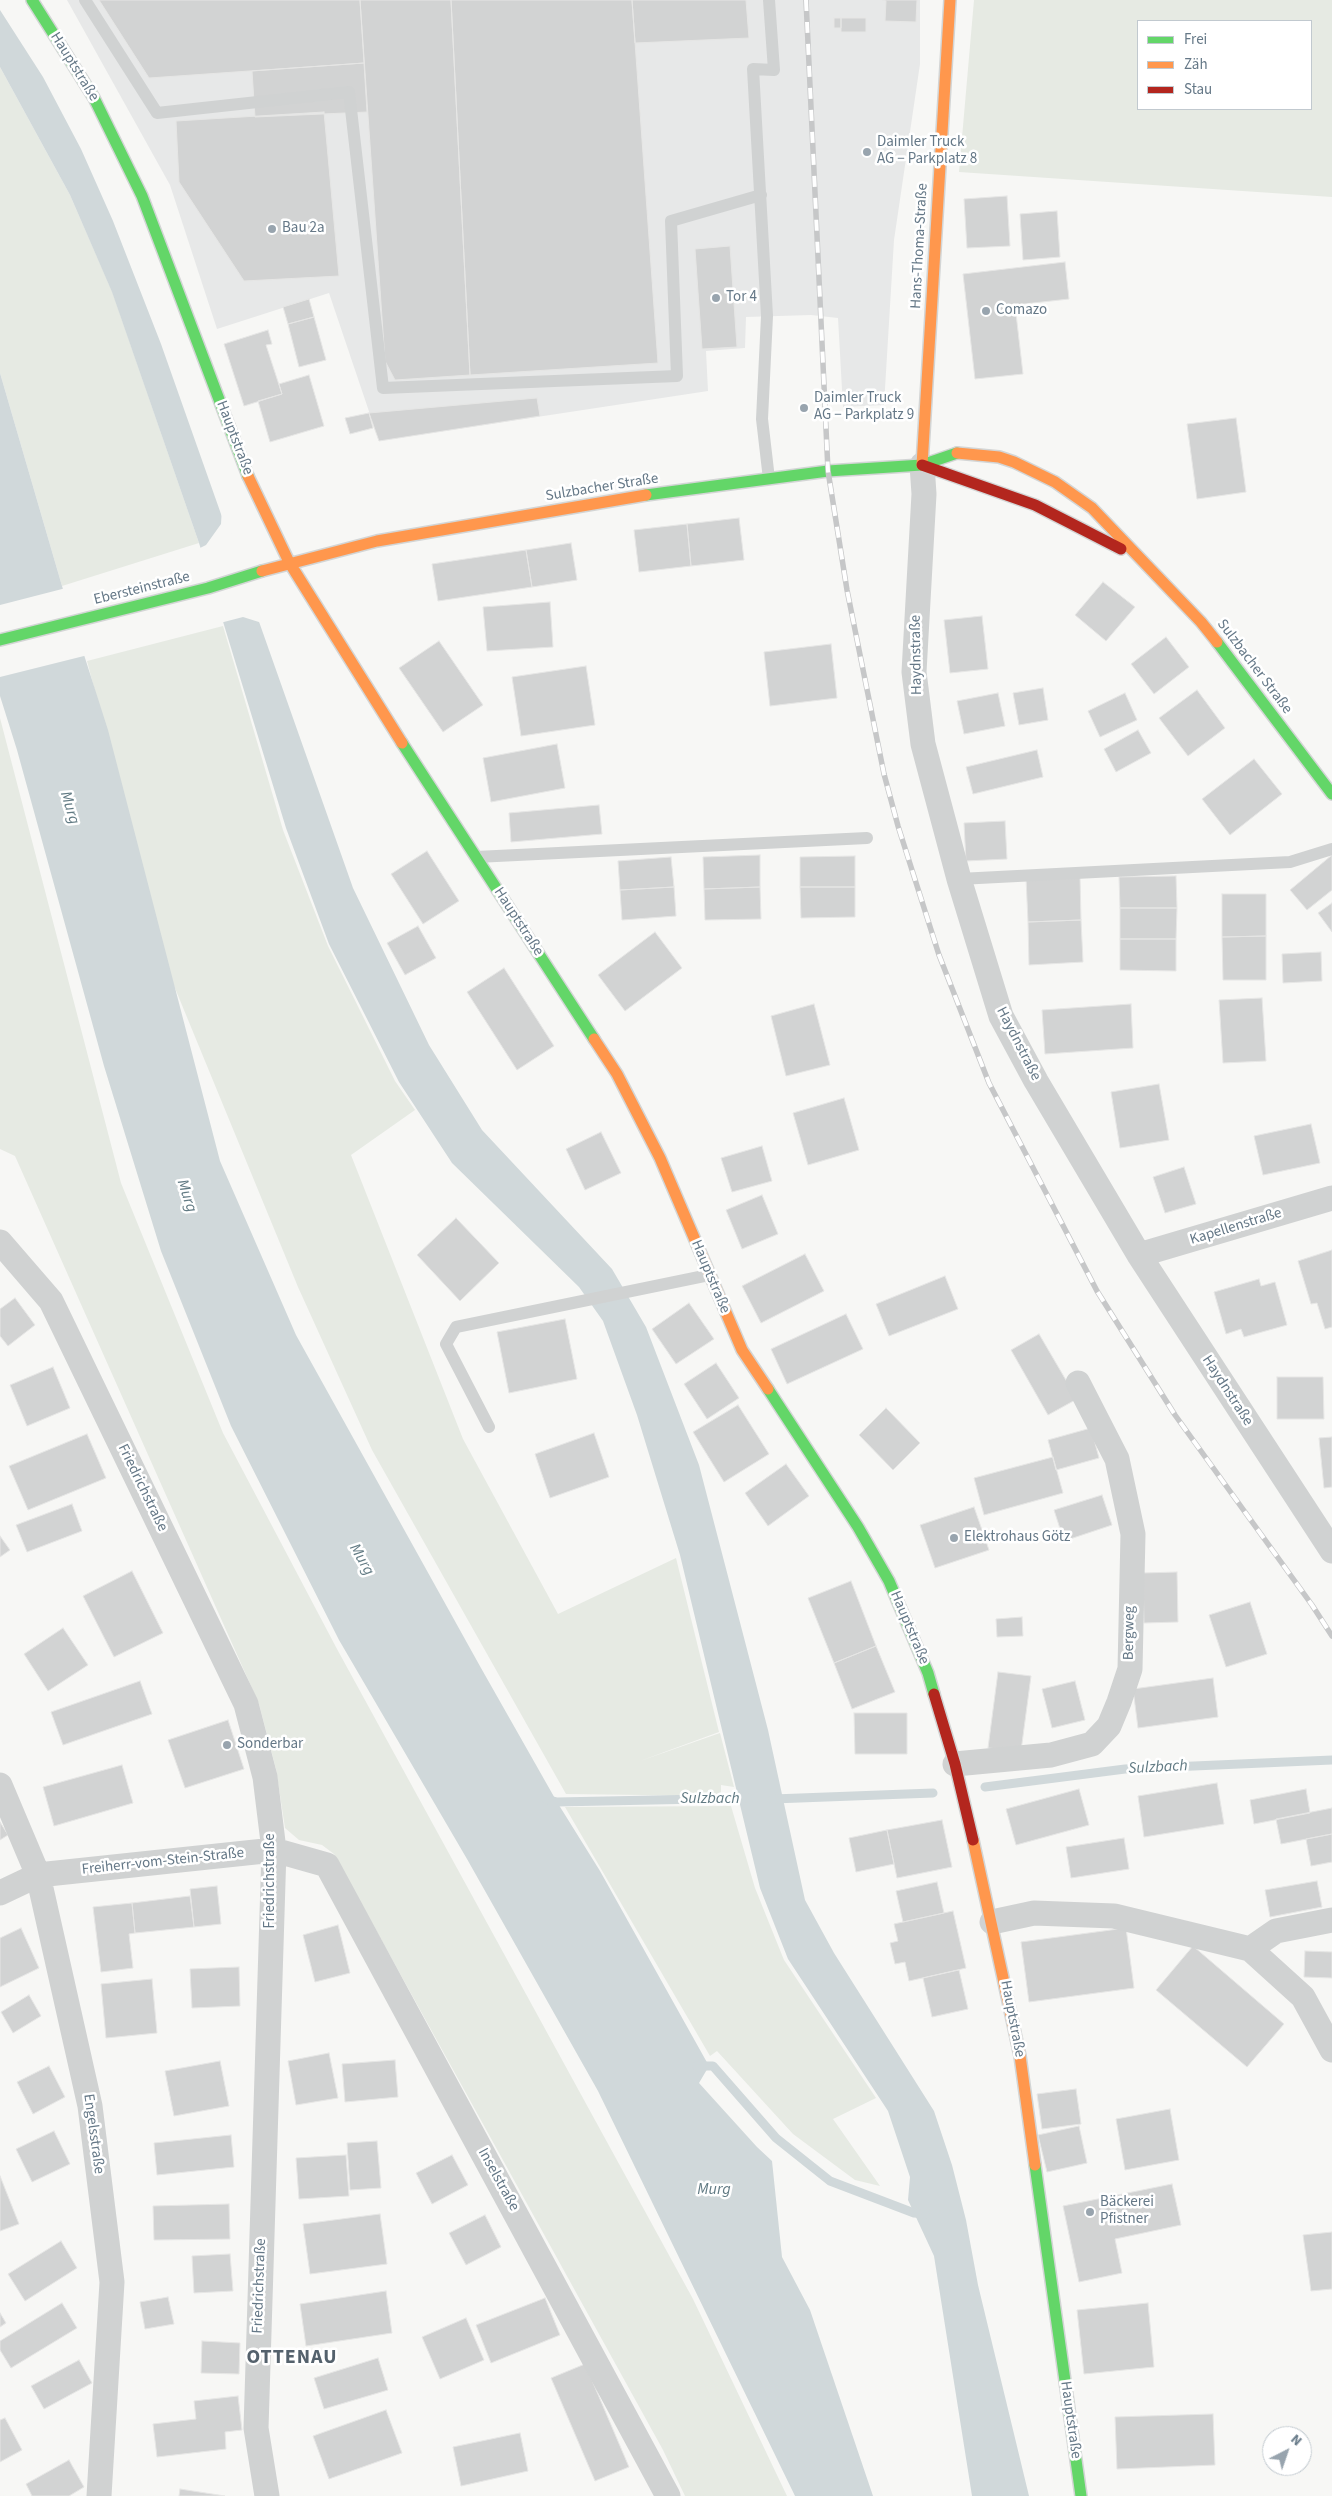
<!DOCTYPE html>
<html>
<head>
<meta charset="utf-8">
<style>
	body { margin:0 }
	#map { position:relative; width:1332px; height:2496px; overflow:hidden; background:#f7f7f5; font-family:"Source Sans 3",sans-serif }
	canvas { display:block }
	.legend { position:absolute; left:1137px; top:20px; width:175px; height:90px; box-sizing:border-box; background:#fff; border:1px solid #c1c9cf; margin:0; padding:6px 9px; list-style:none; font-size:15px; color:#657887 }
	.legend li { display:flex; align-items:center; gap:10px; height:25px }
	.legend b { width:25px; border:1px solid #c1c9cf }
	.north { position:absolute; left:1262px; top:2426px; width:50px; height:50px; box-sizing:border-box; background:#fff; border:1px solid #c1c9cf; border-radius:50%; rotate:41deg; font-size:14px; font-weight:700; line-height:20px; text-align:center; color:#657887 }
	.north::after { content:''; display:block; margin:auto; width:18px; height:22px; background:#98a4ae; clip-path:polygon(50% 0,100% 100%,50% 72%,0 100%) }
</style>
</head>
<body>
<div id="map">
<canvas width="1332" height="2496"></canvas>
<ul class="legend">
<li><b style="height:6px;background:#63d668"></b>Frei</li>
<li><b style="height:6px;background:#ff974d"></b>Zäh</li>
<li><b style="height:6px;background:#b3261e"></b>Stau</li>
</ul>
<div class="north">N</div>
</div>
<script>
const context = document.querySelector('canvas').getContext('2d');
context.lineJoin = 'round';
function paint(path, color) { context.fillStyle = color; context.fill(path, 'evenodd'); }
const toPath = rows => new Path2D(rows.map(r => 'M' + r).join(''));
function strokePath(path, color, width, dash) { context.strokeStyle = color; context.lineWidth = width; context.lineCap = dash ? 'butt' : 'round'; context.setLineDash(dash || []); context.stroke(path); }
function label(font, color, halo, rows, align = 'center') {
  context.font = font + ' "Source Sans 3",sans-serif'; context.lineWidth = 5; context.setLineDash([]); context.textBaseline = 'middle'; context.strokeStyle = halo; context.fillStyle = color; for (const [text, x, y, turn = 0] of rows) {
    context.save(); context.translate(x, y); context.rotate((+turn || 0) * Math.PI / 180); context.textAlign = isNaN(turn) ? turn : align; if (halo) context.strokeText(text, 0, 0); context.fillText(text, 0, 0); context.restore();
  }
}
paint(toPath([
	[67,0,920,0,920,64,894,240,884,405,843,407,838,318,811,315,746,317,745,348,706,351,708,391,379,441,329,293,217,329,170,185]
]), '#e7e8e8');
paint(toPath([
	[974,0,1332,0,1332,197,959,172],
	[1311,21,1311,109,1138,109,1138,21],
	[0,67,70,195,112,291,199,543,62,586,0,373],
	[223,626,283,830,328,946,395,1081,415,1110,351,1155,463,1439,558,1614,676,1558,719,1732,640,1761,720,1733,734,1787,721,1785,721,1796,566,1794,372,1450,298,1287,170,976,87,661],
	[0,718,121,1183,223,1433,337,1649,693,2299,787,2496,685,2496,663,2450,334,1854,322,1845,299,1840,285,1828,276,1769,259,1704,15,1156,0,1149],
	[731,1806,755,1888,784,1960,876,2098,833,2119,880,2186,855,2180,793,2134,717,2051,710,2056,565,1807]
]), '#e6eae3');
paint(toPath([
	[0,10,43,77,81,149,113,221,161,344,353,888,429,1045,482,1130,612,1269,646,1327,699,1465,768,1730,805,1900,834,1953,934,2111,952,2165,966,2220,978,2285,1029,2496,972,2496,934,2256,908,2200,910,2177,888,2111,788,1959,760,1888,680,1555,637,1415,603,1321,579,1287,452,1163,399,1082,329,944,286,828,199,543,112,292,70,195,0,67],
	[0,373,62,586,108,730,220,1161,296,1335,481,1668,557,1802,600,1871,709,2066,699,2083,757,2147,772,2161,782,2257,810,2310,873,2496,795,2496,598,2091,467,1859,339,1640,231,1426,161,1251,104,1066,17,750,0,696]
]), '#d0d8da');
paint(toPath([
	[222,507,262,623,243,617,220,623,198,549,206,545,221,524],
	[66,588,88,655,0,677,0,605]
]), '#f7f7f5');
strokePath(toPath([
	[985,1787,1125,1769,1332,1760],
	[546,1799,557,1802,750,1798],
	[773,1799,933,1793],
	[697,2066,713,2066,776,2138,830,2181,914,2213,925,2214]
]), '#d0d8da', 9);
const building = toPath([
	[99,0,360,0,364,63,149,78,99,0],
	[360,0,451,0,470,375,395,380,385,361,360,0],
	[451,0,632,0,658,363,470,375,451,0],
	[632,0,746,0,749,38,635,43,632,0],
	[917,0,916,22,885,21,886,1,882,0,917,0],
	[834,18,841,18,841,28,834,28,834,18],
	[841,18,866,18,866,32,841,32,841,18],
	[364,63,367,112,255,117,252,71,364,63],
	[324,112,339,276,244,281,179,182,176,121,324,112],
	[1007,196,1010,246,967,248,964,199,1007,196],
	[1057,211,1060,257,1023,260,1020,214,1057,211],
	[730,246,737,347,702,349,695,249,730,246],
	[1065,262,1069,299,1015,305,1023,374,975,379,963,274,1065,262],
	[309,299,314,317,288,324,283,307,309,299],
	[314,317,326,360,299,367,288,324,314,317],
	[268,330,272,344,266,345,282,394,244,406,224,344,268,330],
	[309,375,324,426,270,442,258,401,282,394,279,384,309,375],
	[537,398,540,416,379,441,369,413,537,398],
	[369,413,373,428,350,434,345,418,369,413],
	[1236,418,1246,492,1197,499,1187,424,1236,418],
	[739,518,744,560,691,566,687,524,739,518],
	[687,524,691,566,639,572,634,530,687,524],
	[571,543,577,580,532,587,526,550,571,543],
	[526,550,532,587,438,601,432,564,526,550],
	[1103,582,1135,607,1106,641,1075,615,1103,582],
	[550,602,553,647,487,651,483,607,550,602],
	[982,616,988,669,950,673,944,620,982,616],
	[1166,637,1189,667,1154,694,1131,664,1166,637],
	[439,641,483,705,443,732,399,668,439,641],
	[831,644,837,698,770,706,764,652,831,644],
	[586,666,595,725,521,736,512,677,586,666],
	[1043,688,1048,720,1019,725,1013,693,1043,688],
	[1197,690,1225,728,1188,756,1159,718,1197,690],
	[998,693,1005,726,964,734,957,701,998,693],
	[1125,693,1137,720,1100,737,1088,711,1125,693],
	[1138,730,1151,753,1116,772,1104,749,1138,730],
	[557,744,565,788,491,802,483,758,557,744],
	[1037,750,1043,777,973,794,966,767,1037,750],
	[1254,759,1282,794,1230,835,1202,799,1254,759],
	[599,805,602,834,511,842,509,813,599,805],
	[1005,821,1007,859,966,861,964,823,1005,821],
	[427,851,459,901,423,924,391,874,427,851],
	[760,855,760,887,704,889,703,857,760,855],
	[1332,855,1332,890,1307,910,1290,890,1332,855],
	[855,856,855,887,800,887,800,857,855,856],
	[671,857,674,887,620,890,618,861,671,857],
	[1176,876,1177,908,1120,908,1119,877,1176,876],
	[1080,877,1081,920,1028,922,1026,878,1080,877],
	[674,887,676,916,622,920,620,890,674,887],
	[760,887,761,919,705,920,704,889,760,887],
	[800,887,855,887,855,917,801,918,800,887],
	[1222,894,1266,894,1266,936,1222,937,1222,894],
	[1332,903,1332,932,1318,913,1332,903],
	[1120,908,1177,908,1176,939,1120,939,1120,908],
	[1081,920,1083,962,1029,965,1028,922,1081,920],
	[418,926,436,958,405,975,387,943,418,926],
	[655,932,682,968,625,1011,598,975,655,932],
	[1266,936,1266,980,1223,980,1222,937,1266,936],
	[1120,939,1176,939,1176,971,1120,970,1120,939],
	[1321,952,1322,981,1283,983,1282,954,1321,952],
	[504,968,554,1046,517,1070,467,992,504,968],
	[1262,998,1266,1061,1223,1063,1219,1000,1262,998],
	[814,1004,830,1065,786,1076,771,1016,814,1004],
	[1131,1004,1133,1048,1045,1054,1042,1010,1131,1004],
	[1159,1084,1169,1140,1120,1148,1111,1092,1159,1084],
	[844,1098,859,1150,808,1165,793,1113,844,1098],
	[1311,1124,1320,1163,1263,1175,1254,1136,1311,1124],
	[601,1132,621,1173,585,1190,566,1149,601,1132],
	[762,1146,772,1181,732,1192,721,1158,762,1146],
	[1184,1167,1196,1204,1165,1213,1153,1177,1184,1167],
	[762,1195,778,1234,742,1249,726,1210,762,1195],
	[456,1218,499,1263,460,1301,417,1255,456,1218],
	[1332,1250,1332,1327,1325,1329,1317,1303,1311,1304,1298,1261,1332,1250],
	[805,1254,824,1291,761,1323,742,1286,805,1254],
	[945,1276,958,1309,889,1336,876,1304,945,1276],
	[1259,1279,1261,1286,1275,1282,1287,1325,1244,1337,1241,1329,1226,1334,1214,1292,1259,1279],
	[15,1298,35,1325,8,1346,0,1336,0,1309,15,1298],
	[689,1303,714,1339,676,1364,652,1329,689,1303],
	[846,1314,863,1349,787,1384,771,1349,846,1314],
	[565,1319,577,1379,509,1393,497,1332,565,1319],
	[1039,1334,1077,1399,1048,1415,1011,1350,1039,1334],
	[716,1363,739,1398,707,1419,684,1384,716,1363],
	[53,1367,70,1408,27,1426,10,1385,53,1367],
	[1277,1377,1323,1377,1324,1419,1277,1419,1277,1377],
	[738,1405,769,1454,724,1482,693,1432,738,1405],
	[886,1408,920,1443,893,1470,859,1435,886,1408],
	[1091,1428,1099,1458,1056,1470,1048,1440,1091,1428],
	[594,1433,609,1477,550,1498,535,1454,594,1433],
	[87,1434,106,1478,28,1510,9,1466,87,1434],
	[1332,1437,1332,1487,1324,1488,1319,1438,1332,1437],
	[1053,1457,1063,1493,984,1515,974,1478,1053,1457],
	[786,1464,809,1496,768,1526,745,1493,786,1464],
	[1102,1495,1112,1525,1064,1541,1054,1510,1102,1495],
	[72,1504,82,1531,27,1552,16,1525,72,1504],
	[974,1507,989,1550,935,1568,920,1525,974,1507],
	[0,1536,10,1550,0,1557,0,1536],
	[132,1571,163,1633,114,1657,83,1596,132,1571],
	[1177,1572,1178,1622,1144,1623,1143,1573,1177,1572],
	[851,1581,876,1646,834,1663,808,1598,851,1581],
	[1250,1602,1267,1654,1226,1667,1209,1615,1250,1602],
	[1022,1617,1023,1636,997,1637,996,1619,1022,1617],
	[63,1628,88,1665,48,1691,24,1654,63,1628],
	[876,1646,895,1692,852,1709,834,1663,876,1646],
	[998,1672,1031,1676,1021,1751,988,1748,998,1672],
	[1213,1678,1218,1717,1138,1728,1133,1689,1213,1678],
	[140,1681,152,1714,63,1745,51,1712,140,1681],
	[1075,1681,1085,1720,1052,1728,1042,1689,1075,1681],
	[854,1713,907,1713,907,1754,855,1754,854,1713],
	[228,1720,244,1769,185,1788,168,1740,228,1720],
	[122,1765,133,1803,54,1826,43,1787,122,1765],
	[1217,1783,1224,1824,1144,1837,1138,1796,1217,1783],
	[1079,1789,1089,1825,1016,1845,1006,1809,1079,1789],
	[1306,1789,1310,1813,1254,1824,1250,1800,1306,1789],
	[1332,1808,1332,1834,1281,1844,1276,1819,1332,1808],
	[942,1820,952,1867,897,1878,887,1830,942,1820],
	[0,1822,8,1835,0,1840,0,1822],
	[887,1830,894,1864,856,1872,849,1838,887,1830],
	[1332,1834,1332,1862,1311,1866,1306,1839,1332,1834],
	[1124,1838,1129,1869,1071,1878,1066,1847,1124,1838],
	[1317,1881,1322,1907,1270,1917,1265,1890,1317,1881],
	[937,1882,944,1913,903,1922,896,1891,937,1882],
	[217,1886,221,1924,194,1927,190,1889,217,1886],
	[190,1896,194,1927,135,1933,132,1903,190,1896],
	[132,1903,135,1933,129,1934,133,1968,101,1972,93,1907,132,1903],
	[953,1911,966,1968,909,1981,905,1962,895,1964,890,1943,898,1941,894,1924,953,1911],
	[338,1925,350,1973,315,1982,303,1935,338,1925],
	[21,1928,39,1968,0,1987,0,1938,21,1928],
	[1126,1928,1134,1988,1029,2002,1021,1942,1126,1928],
	[1193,1946,1284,2024,1247,2067,1156,1990,1193,1946],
	[1305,1951,1332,1952,1332,1978,1304,1977,1305,1951],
	[239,1967,240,2006,192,2008,190,1969,239,1967],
	[959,1970,968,2009,932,2017,923,1978,959,1970],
	[152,1979,157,2033,106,2038,101,1984,152,1979],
	[29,1995,41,2016,13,2033,1,2012,29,1995],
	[329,2053,338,2098,296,2105,288,2061,329,2053],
	[395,2060,398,2097,345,2102,342,2064,395,2060],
	[220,2061,229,2106,174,2116,165,2071,220,2061],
	[49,2066,65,2097,33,2114,17,2082,49,2066],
	[1076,2089,1081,2124,1042,2129,1037,2094,1076,2089],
	[1170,2109,1179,2160,1125,2170,1116,2119,1170,2109],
	[1079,2126,1087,2163,1047,2172,1038,2135,1079,2126],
	[54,2131,70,2164,32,2182,16,2149,54,2131],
	[231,2135,234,2167,157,2175,154,2143,231,2135],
	[377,2141,381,2188,350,2190,347,2143,377,2141],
	[346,2155,349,2196,299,2199,296,2158,346,2155],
	[452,2155,468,2185,432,2204,416,2173,452,2155],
	[0,2176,19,2224,0,2231,0,2176],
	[1172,2184,1181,2225,1115,2239,1122,2273,1079,2282,1063,2206,1172,2184],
	[229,2204,230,2239,154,2240,153,2206,229,2204],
	[380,2214,387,2264,310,2274,303,2224,380,2214],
	[485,2215,501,2247,466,2265,449,2233,485,2215],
	[1332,2232,1332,2289,1311,2291,1303,2235,1332,2232],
	[61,2241,77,2268,25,2301,8,2274,61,2241],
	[230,2254,233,2291,194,2293,192,2256,230,2254],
	[386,2291,392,2333,306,2346,300,2304,386,2291],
	[168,2297,174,2324,145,2329,140,2302,168,2297],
	[545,2298,560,2335,491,2363,476,2325,545,2298],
	[62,2303,77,2328,11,2368,0,2350,0,2341,62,2303],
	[1148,2303,1154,2367,1084,2374,1077,2310,1148,2303],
	[0,2313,6,2323,0,2327,0,2313],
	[466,2318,484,2360,440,2379,422,2337,466,2318],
	[202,2341,240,2343,239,2374,201,2373,202,2341],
	[378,2358,388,2390,324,2409,314,2378,378,2358],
	[79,2360,92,2383,44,2409,31,2386,79,2360],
	[585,2364,629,2467,595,2481,551,2378,585,2364],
	[238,2396,242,2430,225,2432,226,2449,157,2457,153,2424,196,2419,194,2401,238,2396],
	[386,2410,402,2453,329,2479,313,2436,386,2410],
	[1213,2414,1215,2465,1117,2469,1115,2417,1213,2414],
	[5,2418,22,2450,0,2462,0,2420,5,2418],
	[520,2433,528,2471,461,2486,453,2447,520,2433],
	[69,2460,84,2487,69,2496,32,2496,26,2484,69,2460],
	[180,2489,225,2496,179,2496,180,2489]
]);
paint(building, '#d2d3d3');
strokePath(building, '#e6e6e5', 1);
const fast = toPath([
	[32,0,94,98,142,196,248,476],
	[646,495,828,471,922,465,957,453],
	[0,640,208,588,262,571],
	[1217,642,1332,794],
	[402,743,594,1039],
	[768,1389,858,1527,889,1581,928,1673,934,1694],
	[1035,2165,1081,2496]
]);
const slow = toPath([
	[957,453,999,457,1014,462,1055,482,1092,508,1201,622,1217,642],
	[922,465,950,0],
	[248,476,289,562,402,743],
	[262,571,377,541,646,495],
	[594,1039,617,1074,660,1158,742,1350,768,1389],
	[973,1840,1020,2056,1035,2165]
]);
const jam = toPath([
	[922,465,1035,505,1121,549],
	[934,1694,955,1764,973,1840]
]);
strokePath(fast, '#d3d5d5', 14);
strokePath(slow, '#d3d5d5', 14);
strokePath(jam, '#d3d5d5', 14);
strokePath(toPath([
	[85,0,157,113,349,92,383,388,677,376,671,221,761,195],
	[769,0,774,70,753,69,767,316,762,419,769,479],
	[476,857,867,838],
	[959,879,1290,862,1332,849],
	[489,1427,446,1344,456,1327,709,1275]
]), '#d0d2d2', 12);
strokePath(toPath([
	[922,465,924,494,914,672,923,744,959,879,1001,1016,1036,1081,1139,1255,1332,1551],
	[0,1242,51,1301,246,1704,265,1777,274,1850,256,2428,267,2496],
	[1139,1255,1332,1198],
	[955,1764,1051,1755,1092,1744,1109,1726,1119,1702,1130,1669,1133,1534,1117,1459,1078,1383],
	[0,1785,38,1875,90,2106,112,2282,99,2496],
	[0,1893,38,1875,274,1850,327,1865,668,2496],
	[992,1922,1034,1913,1114,1916,1250,1949,1303,1997,1332,2050],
	[1250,1949,1276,1931,1332,1920]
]), '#d0d2d2', 25);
strokePath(fast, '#63d668', 11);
strokePath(slow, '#ff974d', 11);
strokePath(jam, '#b3261e', 11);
const rail = toPath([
	[806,0,828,471,847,590,884,774,898,826,939,955,989,1083,1097,1291,1175,1415,1312,1605,1332,1636]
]);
strokePath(rail, '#c6c7c8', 5.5);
strokePath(rail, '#fff', 4, [11]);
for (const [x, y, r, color] of [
	[867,152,5,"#98a4ae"],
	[272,229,5,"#98a4ae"],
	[716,298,5,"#98a4ae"],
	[986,311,5,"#98a4ae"],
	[804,408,5,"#98a4ae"],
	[954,1538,5,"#98a4ae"],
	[227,1745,5,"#98a4ae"],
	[1090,2212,5,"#98a4ae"]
]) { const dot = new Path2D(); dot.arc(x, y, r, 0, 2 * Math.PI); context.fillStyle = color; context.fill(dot); strokePath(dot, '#fff', 2); }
label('15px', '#657887', '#fff', [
	["Hauptstraße",74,67,58],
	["Hans-Thoma-Straße",920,246,-87],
	["Hauptstraße",234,438,69],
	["Sulzbacher Straße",602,488,-9],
	["Ebersteinstraße",142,589,-14],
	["Haydnstraße",917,655,-91],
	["Sulzbacher Straße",1254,667,53],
	["Hauptstraße",518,922,57],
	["Haydnstraße",1018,1044,63],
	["Kapellenstraße",1236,1227,-17],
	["Hauptstraße",710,1277,67],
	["Haydnstraße",1227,1391,57],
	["Friedrichstraße",142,1488,64],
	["Hauptstraße",909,1628,67],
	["Bergweg",1130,1633,-89],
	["Freiherr-vom-Stein-Straße",163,1862,-6],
	["Friedrichstraße",271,1881,-90],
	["Hauptstraße",1012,2019,79],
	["Engelsstraße",93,2134,82],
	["Inselstraße",498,2180,61],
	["Friedrichstraße",260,2286,-88],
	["Hauptstraße",1070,2420,82]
]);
label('15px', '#657887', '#fff', [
	["Daimler Truck",877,143],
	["AG − Parkplatz 8",877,160],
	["Bau 2a",282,229],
	["Tor 4",726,298],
	["Comazo",996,311],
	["Daimler Truck",814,399],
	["AG − Parkplatz 9",814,416],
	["Elektrohaus Götz",964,1538],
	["Sonderbar",237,1745],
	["Bäckerei",1100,2203],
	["Pfistner",1100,2220]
], 'left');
label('italic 16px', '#617a83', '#fff', [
	["Murg",69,808,73],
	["Murg",186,1196,72],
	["Murg",361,1560,60],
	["Sulzbach",1158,1768,-3],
	["Sulzbach",710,1799],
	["Murg",714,2190]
]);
context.letterSpacing = '1px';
label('bold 20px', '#54616c', '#fff', [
	["OTTENAU",292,2359]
]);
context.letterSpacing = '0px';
</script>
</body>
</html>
